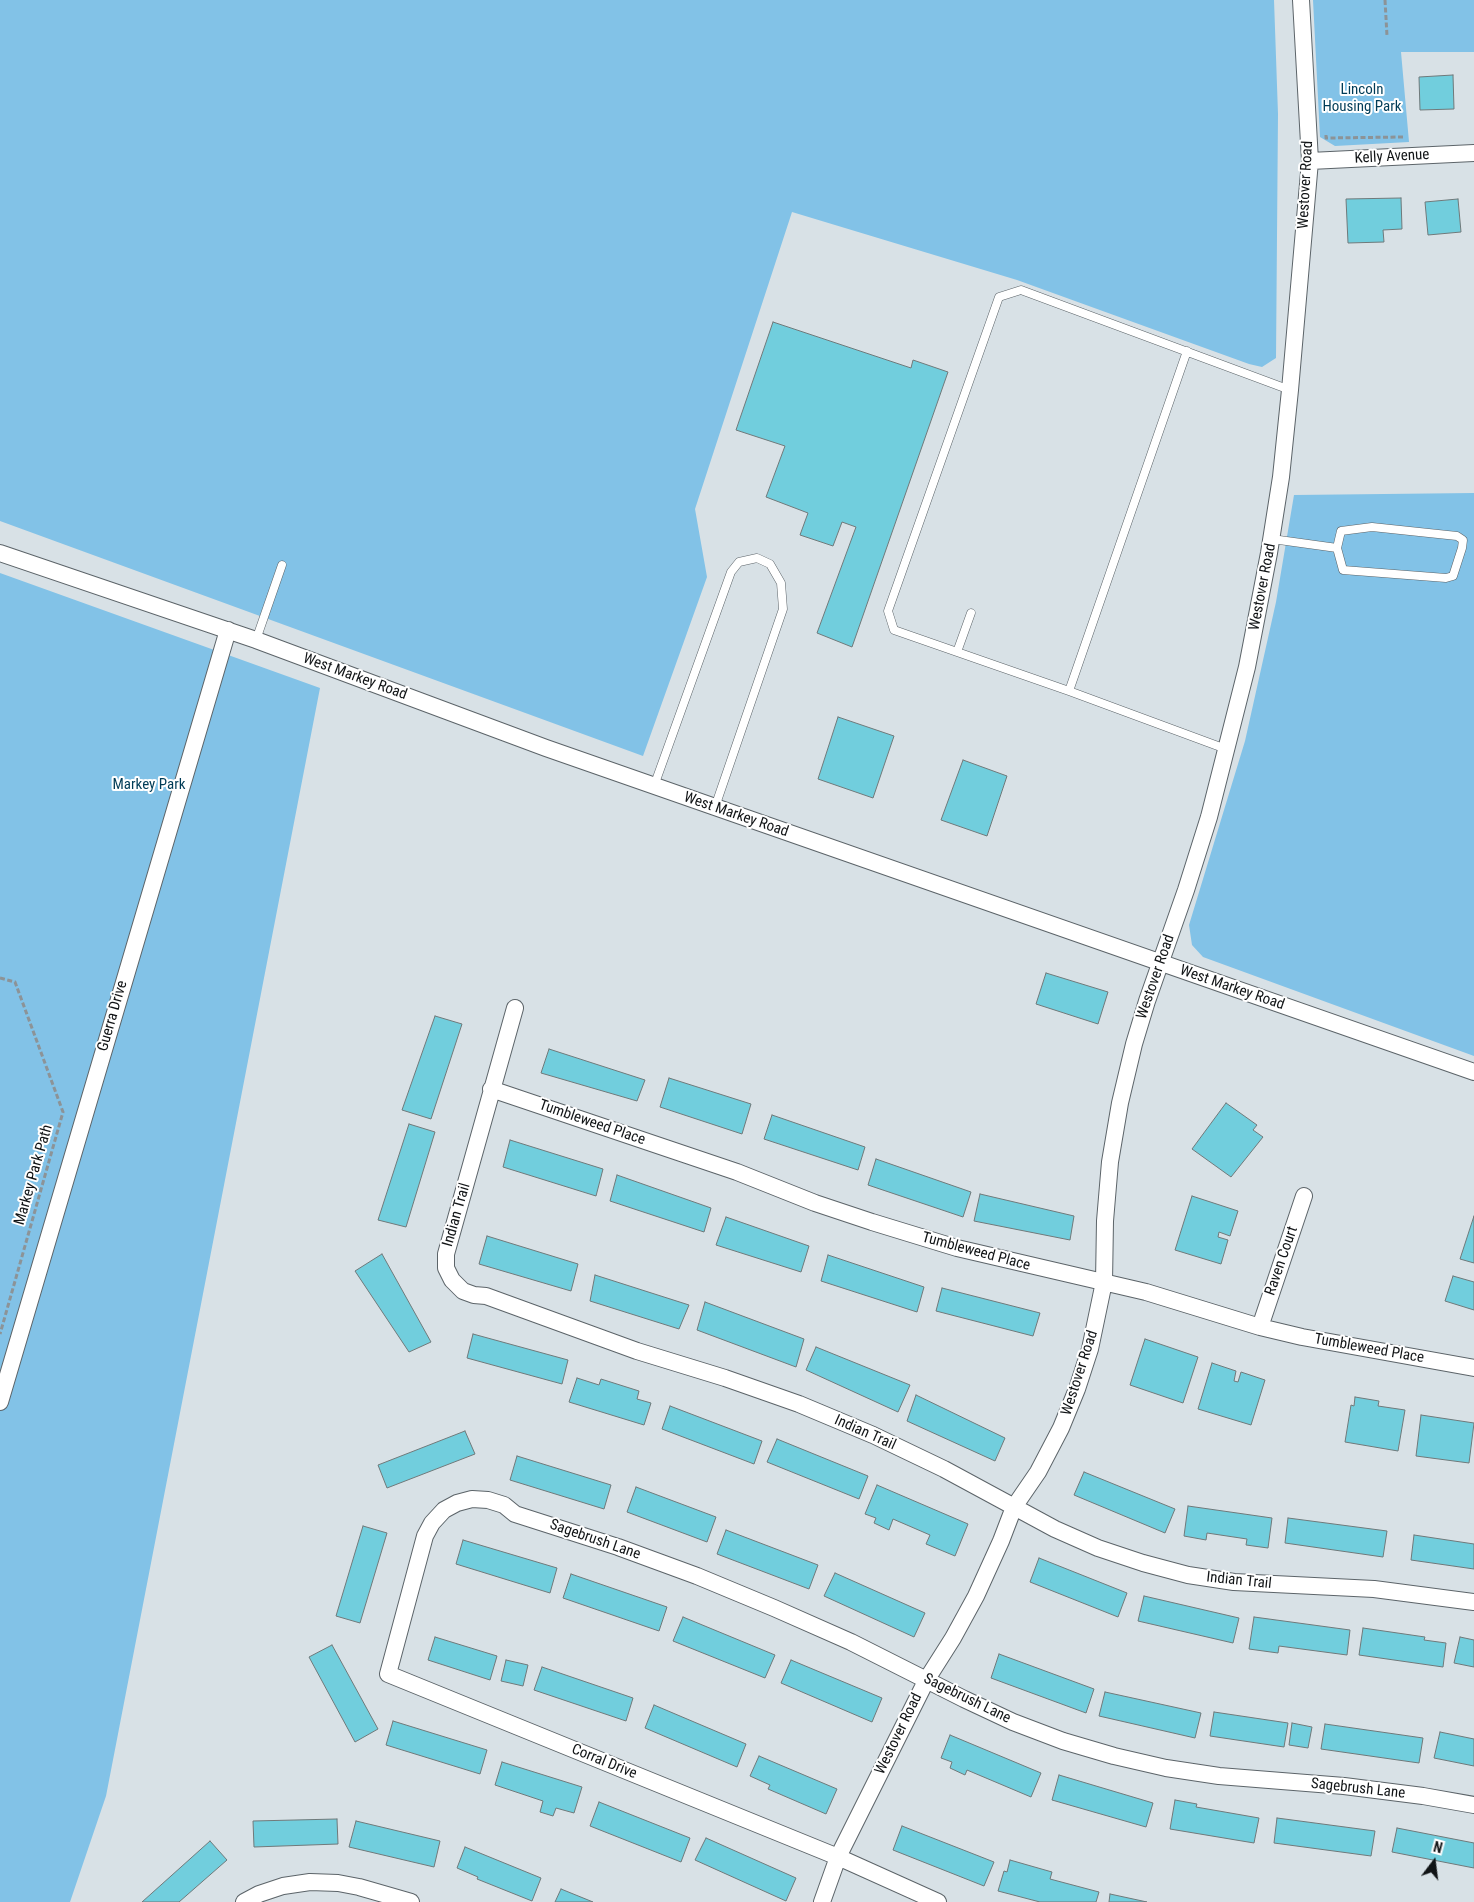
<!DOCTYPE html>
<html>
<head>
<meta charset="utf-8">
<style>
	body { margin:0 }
	#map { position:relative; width:1474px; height:1902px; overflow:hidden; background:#d8e1e6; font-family:"Roboto Condensed",sans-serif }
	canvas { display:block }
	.north { position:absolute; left:1409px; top:1837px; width:50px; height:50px; -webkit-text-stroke:4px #fff; paint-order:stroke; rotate:15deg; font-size:14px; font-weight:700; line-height:20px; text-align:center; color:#111416 }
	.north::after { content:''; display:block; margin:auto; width:18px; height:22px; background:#111416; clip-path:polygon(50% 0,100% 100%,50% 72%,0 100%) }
</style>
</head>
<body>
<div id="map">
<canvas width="1474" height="1902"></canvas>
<div class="north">N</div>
</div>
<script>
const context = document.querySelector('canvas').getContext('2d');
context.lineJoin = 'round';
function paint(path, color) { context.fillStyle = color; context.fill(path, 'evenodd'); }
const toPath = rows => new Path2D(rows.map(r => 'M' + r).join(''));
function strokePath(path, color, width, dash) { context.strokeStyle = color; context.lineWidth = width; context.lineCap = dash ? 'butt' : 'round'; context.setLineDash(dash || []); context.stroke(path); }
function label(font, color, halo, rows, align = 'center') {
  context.font = font + ' "Roboto Condensed",sans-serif'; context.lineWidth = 4; context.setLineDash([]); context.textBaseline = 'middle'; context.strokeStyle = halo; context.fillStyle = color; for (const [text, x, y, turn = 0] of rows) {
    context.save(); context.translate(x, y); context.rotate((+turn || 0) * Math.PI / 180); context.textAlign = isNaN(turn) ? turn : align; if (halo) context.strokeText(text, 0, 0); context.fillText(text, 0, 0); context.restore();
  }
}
paint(toPath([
	[0,0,1274,0,1278,114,1276,358,1262,367,1249,364,1017,280,792,212,695,509,707,577,643,756,0,521],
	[1313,0,1474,0,1474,52,1401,52,1409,142,1335,146,1320,137],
	[1474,493,1474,1056,1203,957,1192,945,1189,925,1245,741,1276,602,1294,495],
	[0,573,320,688,106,1796,70,1902,0,1902]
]), '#82c2e7');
const building = toPath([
	[1453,75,1454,109,1420,110,1419,77,1453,75],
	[1401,198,1402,229,1383,230,1384,242,1348,243,1346,199,1401,198],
	[1458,199,1461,232,1428,235,1425,202,1458,199],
	[773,322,911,368,913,360,948,372,852,647,817,633,856,527,842,522,833,546,800,535,808,513,766,497,785,446,736,430,773,322],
	[838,717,894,736,873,798,818,779,838,717],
	[963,760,1007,776,987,836,941,820,963,760],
	[1046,973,1108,992,1098,1024,1036,1004,1046,973],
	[435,1016,462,1024,431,1119,402,1110,435,1016],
	[549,1049,645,1080,637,1101,541,1073,549,1049],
	[669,1078,751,1104,742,1134,660,1107,669,1078],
	[1226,1103,1257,1125,1253,1130,1263,1137,1231,1177,1192,1149,1226,1103],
	[772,1115,865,1147,858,1170,764,1139,772,1115],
	[409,1124,435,1132,406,1227,378,1220,409,1124],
	[510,1140,603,1169,596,1196,503,1167,510,1140],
	[876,1159,971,1192,963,1217,868,1185,876,1159],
	[617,1175,711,1208,704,1232,610,1201,617,1175],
	[980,1194,1074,1216,1070,1240,974,1221,980,1194],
	[1192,1196,1238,1211,1230,1236,1219,1232,1218,1237,1228,1240,1221,1264,1175,1250,1192,1196],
	[1474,1216,1474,1263,1460,1259,1474,1216],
	[726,1217,809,1246,801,1272,716,1245,726,1217],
	[487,1236,578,1264,571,1291,479,1264,487,1236],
	[382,1254,431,1342,409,1352,355,1271,382,1254],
	[828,1255,924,1287,917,1312,821,1281,828,1255],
	[595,1275,689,1305,679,1329,590,1301,595,1275],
	[1453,1276,1474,1282,1474,1310,1445,1301,1453,1276],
	[942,1288,1040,1313,1033,1336,936,1311,942,1288],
	[705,1302,804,1339,796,1367,697,1330,705,1302],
	[473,1334,568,1360,562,1384,467,1358,473,1334],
	[1145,1339,1198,1357,1183,1403,1130,1385,1145,1339],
	[816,1347,910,1385,898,1412,806,1370,816,1347],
	[1212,1363,1236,1371,1234,1381,1238,1382,1241,1372,1265,1380,1251,1425,1198,1409,1212,1363],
	[577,1378,599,1385,601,1379,639,1391,637,1399,651,1403,644,1425,569,1402,577,1378],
	[916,1395,1005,1438,995,1461,907,1421,916,1395],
	[1355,1397,1379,1401,1378,1406,1405,1410,1398,1451,1345,1442,1351,1405,1354,1406,1355,1397],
	[670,1406,762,1441,754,1464,662,1429,670,1406],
	[1421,1415,1474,1423,1469,1463,1416,1456,1421,1415],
	[465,1431,475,1454,387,1488,378,1465,465,1431],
	[777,1439,868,1476,859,1499,767,1462,777,1439],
	[517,1456,611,1485,604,1509,510,1480,517,1456],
	[1084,1472,1175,1509,1165,1533,1074,1495,1084,1472],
	[877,1485,968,1524,955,1556,926,1544,930,1535,893,1519,889,1530,874,1523,876,1518,865,1514,877,1485],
	[636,1487,716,1517,707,1542,627,1512,636,1487],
	[1188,1506,1272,1518,1268,1548,1246,1545,1247,1539,1207,1533,1206,1540,1184,1536,1188,1506],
	[1288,1518,1387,1531,1383,1557,1285,1543,1288,1518],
	[363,1526,387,1533,360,1623,336,1616,363,1526],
	[726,1530,818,1565,809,1589,717,1554,726,1530],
	[1414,1535,1474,1544,1474,1569,1411,1560,1414,1535],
	[463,1540,557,1568,550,1593,456,1564,463,1540],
	[1039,1558,1127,1593,1118,1617,1030,1582,1039,1558],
	[835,1573,925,1613,914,1637,824,1596,835,1573],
	[571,1574,667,1607,659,1631,563,1598,571,1574],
	[1144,1596,1239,1618,1233,1643,1138,1621,1144,1596],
	[683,1617,775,1655,765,1678,673,1641,683,1617],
	[1254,1617,1350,1630,1347,1655,1279,1646,1278,1653,1249,1649,1254,1617],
	[1363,1628,1425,1637,1424,1640,1446,1643,1443,1667,1359,1655,1363,1628],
	[435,1637,497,1656,490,1680,428,1660,435,1637],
	[1460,1637,1474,1640,1474,1667,1454,1663,1460,1637],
	[332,1645,378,1729,355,1742,309,1657,332,1645],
	[999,1654,1094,1689,1086,1713,991,1678,999,1654],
	[506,1660,528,1665,523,1686,501,1681,506,1660],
	[791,1660,882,1698,872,1722,781,1683,791,1660],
	[542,1667,633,1698,626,1721,534,1690,542,1667],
	[1105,1692,1201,1713,1195,1738,1099,1716,1105,1692],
	[654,1705,746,1744,737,1767,645,1728,654,1705],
	[1214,1712,1288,1723,1284,1747,1210,1736,1214,1712],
	[393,1721,487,1750,480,1774,386,1745,393,1721],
	[1292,1723,1312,1727,1308,1748,1289,1745,1292,1723],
	[1325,1724,1423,1738,1419,1763,1321,1749,1325,1724],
	[1440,1732,1474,1739,1474,1766,1434,1758,1440,1732],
	[950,1735,1041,1773,1031,1797,967,1770,965,1775,950,1768,952,1762,941,1758,950,1735],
	[759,1756,837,1789,826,1814,768,1789,770,1785,750,1776,759,1756],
	[502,1762,582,1787,574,1813,556,1808,553,1816,540,1812,543,1801,495,1785,502,1762],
	[1059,1775,1153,1803,1146,1827,1052,1800,1059,1775],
	[1175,1800,1197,1804,1196,1807,1259,1818,1254,1843,1170,1829,1175,1800],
	[599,1802,690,1838,681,1862,590,1826,599,1802],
	[1277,1818,1375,1831,1371,1856,1274,1843,1277,1818],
	[337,1819,338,1844,254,1847,253,1821,337,1819],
	[356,1821,440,1841,434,1867,349,1847,356,1821],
	[902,1826,994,1862,984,1886,893,1850,902,1826],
	[1397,1828,1474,1843,1474,1868,1392,1852,1397,1828],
	[706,1838,796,1878,786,1901,695,1860,706,1838],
	[210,1841,227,1860,179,1902,142,1902,210,1841],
	[465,1847,541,1878,532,1901,477,1879,478,1877,457,1868,465,1847],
	[1010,1860,1052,1872,1050,1879,1099,1892,1096,1902,1040,1902,998,1891,1004,1871,1007,1872,1010,1860],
	[561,1889,593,1902,555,1902,561,1889],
	[1110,1894,1147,1902,1109,1902,1110,1894]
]);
paint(building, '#71cedd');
strokePath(building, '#6f797a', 1);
const service = toPath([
	[1372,527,1457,536,1463,540,1462,548,1453,576,1446,578,1343,570,1337,548,1341,531,1372,527],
	[1272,539,1337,548],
	[256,640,282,565],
	[957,652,971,613],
	[1069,691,1187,351],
	[1226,749,1069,691,894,630,888,611,999,297,1021,290,1290,390],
	[654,786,731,572,739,562,757,558,770,564,781,583,783,609,715,807]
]);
const minor = toPath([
	[1310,161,1474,153],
	[0,553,256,640,546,748,1474,1072],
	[515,1008,446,1254,446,1268,452,1280,463,1291,474,1295,486,1296,637,1351,725,1378,799,1404,873,1435,944,1469,1055,1529,1098,1548,1143,1563,1188,1575,1234,1582,1374,1589,1474,1602],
	[491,1089,737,1172,815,1203,872,1222,957,1248,1146,1292,1260,1327,1302,1337,1474,1368],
	[1260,1327,1304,1196],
	[0,1402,228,630],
	[244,1902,259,1894,283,1886,310,1882,338,1883,359,1887,411,1902],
	[822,1902,838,1857,927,1679,953,1638,976,1596,1001,1541,1014,1507,1038,1472,1061,1428,1077,1389,1090,1349,1104,1282,1105,1221,1110,1162,1120,1103,1134,1044,1147,1001,1186,890,1209,817,1247,667,1269,553,1281,477,1290,390,1310,161,1301,0],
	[938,1902,838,1857,388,1674,425,1536,432,1523,444,1510,457,1503,472,1499,488,1500,504,1505,515,1514,618,1547,697,1576,774,1608,851,1642,964,1699,1013,1722,1063,1741,1114,1756,1166,1768,1219,1776,1344,1786,1423,1796,1474,1805]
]);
strokePath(service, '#5c6469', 9);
strokePath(minor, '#5c6469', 18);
strokePath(toPath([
	[1385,0,1387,36],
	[1326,135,1326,138,1405,137],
	[0,978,15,982,63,1112,0,1334]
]), '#8c9397', 3, [5, 2.5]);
strokePath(service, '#fff', 8);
strokePath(minor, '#fff', 16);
label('15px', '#003c57', '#fff', [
	["Lincoln",1362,90],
	["Housing Park",1362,107],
	["Markey Park",149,785]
]);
label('15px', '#111416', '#fff', [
	["Kelly Avenue",1392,157,-3],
	["Westover Road",1306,185,-87],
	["Westover Road",1263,587,-79],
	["West Markey Road",355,677,20],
	["West Markey Road",736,815,19],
	["Westover Road",1156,977,-71],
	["West Markey Road",1232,988,19],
	["Guerra Drive",113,1016,-74],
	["Tumbleweed Place",592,1123,19],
	["Markey Park Path",34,1175,-74],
	["Indian Trail",457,1215,-74],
	["Tumbleweed Place",976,1252,15],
	["Raven Court",1282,1261,-71],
	["Tumbleweed Place",1369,1349,10],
	["Westover Road",1080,1373,-72],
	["Indian Trail",865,1433,24],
	["Sagebrush Lane",595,1540,19],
	["Indian Trail",1239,1581,6],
	["Sagebrush Lane",967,1699,26],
	["Westover Road",899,1734,-64],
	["Corral Drive",604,1762,22],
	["Sagebrush Lane",1358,1789,6]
]);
</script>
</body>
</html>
